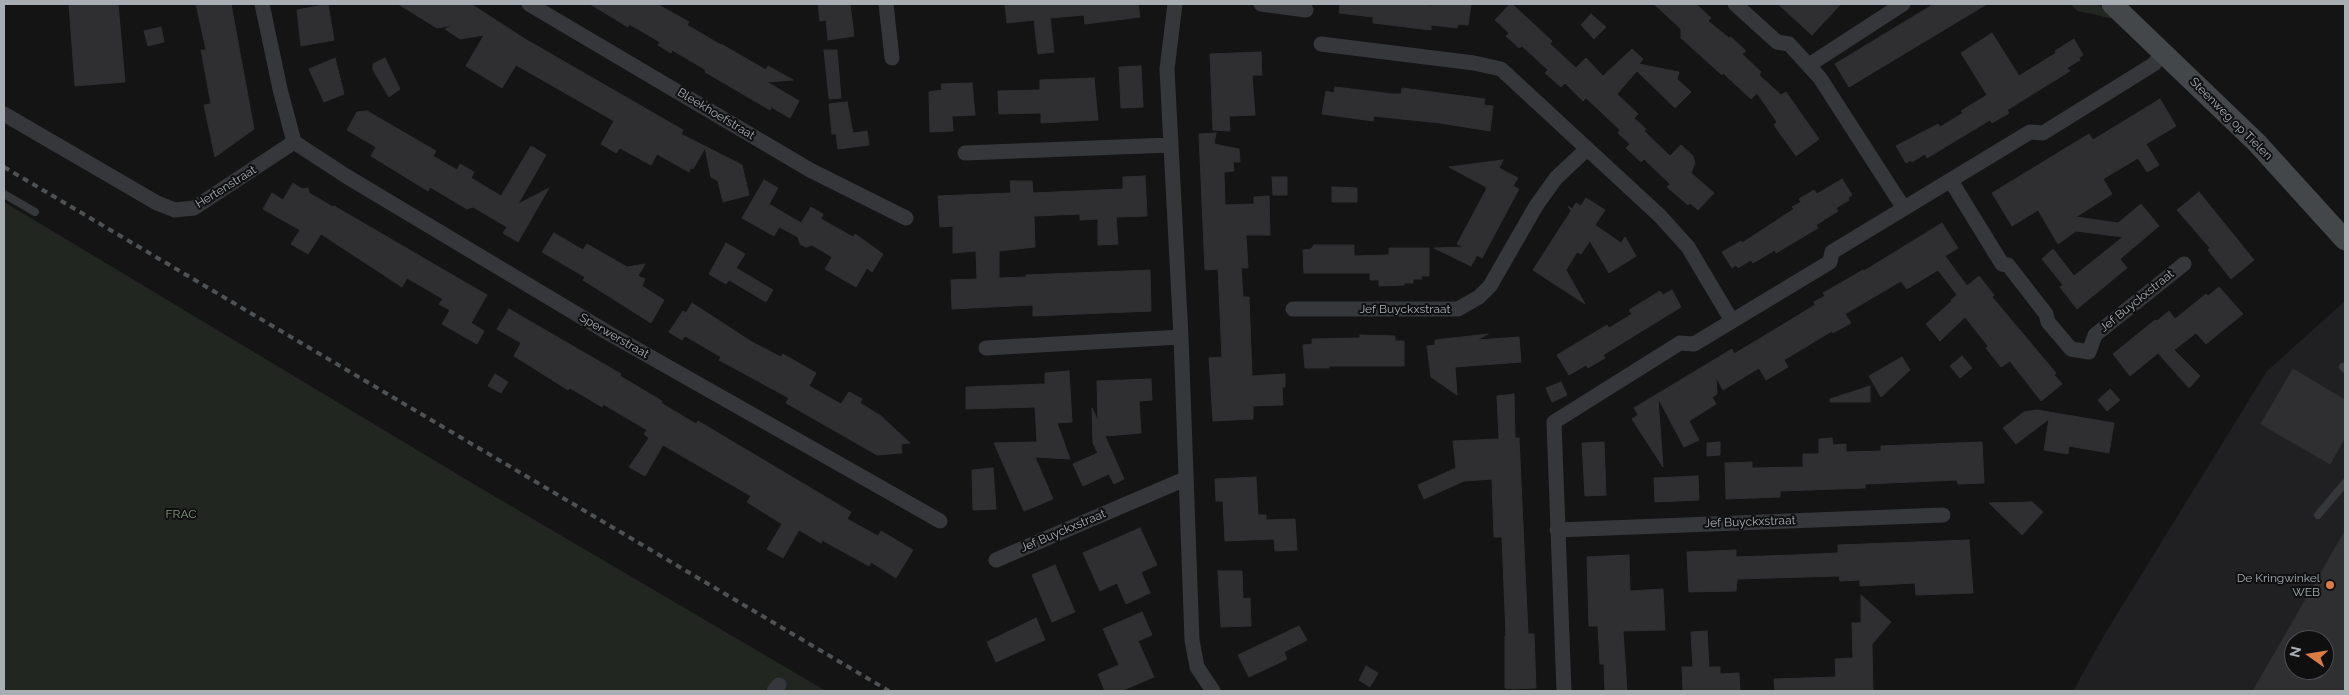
<!DOCTYPE html>
<html>
<head>
<meta charset="utf-8">
<style>
	body { margin:0 }
	#map { position:relative; width:2349px; height:695px; overflow:hidden; background:#141415; font-family:Raleway,sans-serif }
	canvas { display:block }
	.frame { position:absolute; inset:0; border:5px solid #a7afb4; pointer-events:none }
	.north { position:absolute; left:2284px; top:630px; width:50px; height:50px; box-sizing:border-box; background:#0f0f10; border:1px solid #4c4f52; border-radius:50%; rotate:283deg; font-size:14px; font-weight:700; line-height:20px; text-align:center; color:#a7afb4 }
	.north::after { content:''; display:block; margin:auto; width:18px; height:22px; background:#dc7c44; clip-path:polygon(50% 0,100% 100%,50% 72%,0 100%) }
</style>
</head>
<body>
<div id="map">
<canvas width="2349" height="695"></canvas>
<div class="frame"></div>
<div class="north">N</div>
</div>
<script>
const context = document.querySelector('canvas').getContext('2d');
context.lineJoin = 'round';
function paint(path, color) { context.fillStyle = color; context.fill(path, 'evenodd'); }
const toPath = rows => new Path2D(rows.map(r => 'M' + r).join(''));
function strokePath(path, color, width, dash) { context.strokeStyle = color; context.lineWidth = width; context.lineCap = dash ? 'butt' : 'round'; context.setLineDash(dash || []); context.stroke(path); }
function label(font, color, halo, rows, align = 'center') {
  context.font = font + ' Raleway,sans-serif'; context.lineWidth = 4; context.setLineDash([]); context.textBaseline = 'middle'; context.strokeStyle = halo; context.fillStyle = color; for (const [text, x, y, turn = 0] of rows) {
    context.save(); context.translate(x, y); context.rotate((+turn || 0) * Math.PI / 180); context.textAlign = isNaN(turn) ? turn : align; if (halo) context.strokeText(text, 0, 0); context.fillText(text, 0, 0); context.restore();
  }
}
paint(toPath([
	[2345,301,2345,691,2073,691,2106,632,2267,371],
	[2294,640,2324,640,2324,670,2294,670]
]), '#202022');
paint(toPath([
	[2070,4,2098,4,2114,19,2078,11],
	[4,202,487,492,826,691,4,691]
]), '#212720');
const building = toPath([
	[69,4,118,4,125,82,75,86,69,4],
	[196,4,231,4,254,129,215,157,204,105,211,104,201,50,206,50,196,4],
	[328,4,334,40,301,46,297,10,328,4],
	[398,4,471,4,525,39,683,130,681,134,742,165,749,195,723,202,718,181,711,177,705,148,693,169,691,168,689,172,657,154,651,165,620,148,616,153,601,144,614,121,516,65,502,88,466,66,484,35,460,39,445,29,453,25,437,28,398,4],
	[590,4,657,4,689,22,687,25,721,45,721,44,766,70,768,66,793,80,767,82,799,101,790,118,771,107,770,110,705,72,706,70,672,50,671,53,658,45,660,42,629,24,628,27,590,4],
	[818,4,850,4,854,36,828,40,826,20,820,21,818,4],
	[1005,4,1138,4,1140,17,1085,24,1084,15,1050,18,1054,52,1038,54,1034,20,1007,23,1005,4],
	[1340,4,1417,4,1432,6,1433,4,1471,4,1468,25,1458,24,1457,28,1431,25,1431,30,1373,23,1373,17,1339,13,1340,4],
	[1510,4,1512,4,1552,41,1550,44,1576,68,1586,58,1603,76,1632,49,1643,59,1639,64,1679,72,1677,79,1691,92,1675,108,1637,71,1617,94,1638,114,1634,118,1646,129,1644,131,1670,156,1681,145,1693,156,1695,163,1691,173,1714,193,1698,210,1690,203,1688,205,1667,187,1670,184,1644,159,1641,162,1626,148,1630,144,1618,133,1620,130,1601,112,1586,98,1583,101,1565,83,1561,87,1545,73,1548,70,1522,46,1519,48,1506,36,1509,33,1495,20,1510,4],
	[1654,4,1696,4,1711,18,1708,21,1729,38,1731,37,1746,51,1742,54,1761,72,1759,75,1781,95,1786,92,1819,139,1796,156,1774,125,1777,122,1757,93,1751,99,1723,73,1722,75,1681,38,1681,29,1654,4],
	[1778,4,1841,4,1812,35,1778,4],
	[1934,4,1987,4,1849,87,1835,64,1934,4],
	[1591,14,1606,27,1594,39,1581,25,1591,14],
	[161,27,164,42,148,46,144,31,161,27],
	[1992,33,2019,76,2056,53,2055,51,2074,39,2083,55,2079,58,2080,60,2067,68,2070,71,2007,110,2009,113,1992,123,1990,120,1927,158,1925,154,1912,162,1911,160,1906,163,1896,146,1938,124,1940,127,1963,113,1961,111,1987,95,1961,53,1992,33],
	[824,50,837,50,841,98,829,99,824,50],
	[1261,52,1262,75,1252,75,1255,115,1229,116,1230,131,1213,130,1210,54,1261,52],
	[335,58,344,94,324,102,309,69,335,58],
	[385,58,400,89,389,97,373,70,373,64,385,58],
	[1141,66,1143,107,1121,108,1119,67,1141,66],
	[1094,78,1098,120,1041,123,1041,113,999,114,998,91,1040,90,1040,80,1094,78],
	[972,83,975,115,952,116,953,131,930,132,929,92,942,90,941,84,972,83],
	[1335,87,1393,94,1401,94,1402,88,1485,99,1484,105,1493,106,1490,131,1440,123,1374,116,1373,121,1322,114,1326,91,1334,93,1335,87],
	[2160,99,2176,126,2146,144,2159,165,2147,172,2138,158,2103,179,2112,194,2076,217,2118,223,2141,204,2159,226,2120,259,2127,268,2077,309,2060,287,2063,285,2042,259,2053,249,2074,276,2123,237,2076,231,2058,244,2038,210,2012,226,1992,193,2089,134,2093,140,2160,99],
	[847,102,853,133,867,131,869,145,838,149,836,134,832,134,829,104,847,102],
	[367,111,436,151,433,156,457,170,460,164,474,172,471,178,501,196,531,146,546,155,518,204,549,188,518,242,503,233,507,227,473,207,467,209,430,187,428,191,371,156,376,147,347,130,357,112,367,111],
	[1216,133,1214,144,1239,149,1240,162,1233,162,1234,171,1224,172,1225,205,1254,204,1254,197,1269,196,1270,235,1246,235,1248,268,1241,268,1243,297,1249,297,1252,376,1285,374,1285,387,1282,387,1283,405,1253,406,1253,419,1213,421,1209,358,1222,357,1218,269,1205,270,1199,134,1216,133],
	[1503,160,1499,168,1518,178,1513,186,1519,189,1482,258,1477,255,1471,266,1434,248,1463,247,1457,244,1486,190,1486,187,1449,167,1503,160],
	[1145,176,1147,216,1116,217,1118,244,1098,245,1098,219,1080,220,1080,214,1034,216,1035,247,999,251,999,278,1026,277,1026,275,1150,270,1151,311,1033,316,1033,305,952,309,951,280,977,279,976,251,953,253,953,226,940,227,938,196,1011,193,1010,181,1032,181,1033,193,1123,189,1123,177,1145,176],
	[1272,177,1287,177,1287,195,1273,195,1272,177],
	[1842,179,1852,195,1848,198,1849,200,1836,208,1838,211,1816,225,1818,228,1776,253,1775,250,1753,263,1751,260,1738,268,1736,265,1732,268,1722,252,1741,241,1742,243,1794,209,1792,207,1801,202,1799,199,1814,190,1817,194,1842,179],
	[764,180,778,188,769,204,801,223,811,207,823,214,821,219,853,237,855,234,883,254,872,272,867,268,856,287,825,269,832,257,812,245,806,247,800,244,798,237,779,227,774,236,742,218,764,180],
	[293,183,302,189,308,188,309,193,333,207,334,206,487,295,471,323,484,331,477,344,442,324,450,310,439,304,443,299,407,278,402,287,321,234,308,254,291,244,300,230,263,209,272,193,283,200,293,183],
	[1332,187,1357,188,1357,202,1332,202,1332,187],
	[2199,192,2254,260,2231,279,2208,250,2210,248,2177,210,2199,192],
	[1586,198,1605,210,1595,225,1621,243,1625,237,1636,256,1609,273,1590,241,1581,254,1577,252,1566,270,1585,304,1533,270,1571,211,1568,206,1572,209,1576,203,1581,206,1586,198],
	[1942,223,1958,248,1945,256,1967,286,1979,276,1994,295,1992,297,2056,373,2054,375,2062,384,2041,401,2010,361,2001,367,1986,348,1988,346,1965,317,1940,341,1926,324,1952,301,1951,300,1957,295,1938,270,1907,289,1901,281,1845,314,1851,323,1833,333,1832,331,1784,360,1788,367,1766,380,1759,368,1723,390,1716,377,1717,394,1712,397,1716,404,1689,421,1699,440,1684,447,1658,398,1663,467,1632,419,1638,415,1634,408,1732,349,1734,354,1774,330,1815,305,1814,302,1825,296,1823,293,1863,270,1864,271,1942,223],
	[554,233,583,250,587,244,627,267,645,264,638,276,645,279,642,286,664,300,651,323,583,280,585,277,542,252,554,233],
	[726,243,745,254,736,268,773,290,766,302,729,280,726,284,709,274,726,243],
	[1314,245,1354,245,1354,256,1389,255,1389,248,1429,248,1429,276,1421,276,1422,279,1413,279,1413,283,1404,283,1404,285,1379,286,1379,280,1370,280,1370,273,1304,273,1303,250,1311,249,1314,245],
	[2219,287,2243,314,2206,344,2196,333,2174,350,2200,376,2189,388,2158,353,2130,376,2113,354,2155,320,2157,321,2169,311,2175,319,2206,294,2208,296,2219,287],
	[1672,290,1681,307,1603,355,1605,358,1588,368,1586,365,1569,375,1557,355,1607,325,1609,328,1632,314,1629,310,1660,291,1663,295,1672,290],
	[692,303,752,342,781,357,783,354,816,373,809,386,841,404,849,392,862,399,860,403,881,416,910,443,901,444,902,453,877,455,786,403,789,398,719,360,721,357,685,336,682,340,669,332,683,311,686,313,692,303],
	[509,309,621,374,620,376,662,401,661,403,696,424,698,421,851,512,847,519,878,536,881,531,913,550,896,578,871,562,869,566,822,540,821,543,799,530,783,558,767,549,782,524,747,502,751,496,663,445,645,476,629,467,649,438,644,434,647,430,603,404,602,407,570,388,568,390,514,356,521,343,497,329,509,309],
	[1488,334,1477,340,1519,337,1521,362,1455,367,1457,395,1431,377,1427,346,1435,345,1435,340,1488,334],
	[1360,335,1395,336,1395,341,1404,341,1404,366,1329,366,1329,368,1305,368,1303,345,1312,344,1312,339,1360,338,1360,335],
	[1962,356,1972,368,1960,378,1950,366,1962,356],
	[1902,357,1910,370,1881,397,1869,376,1902,357],
	[2293,369,2345,400,2345,437,2330,464,2261,424,2293,369],
	[1069,371,1072,422,1057,423,1070,459,1035,457,1053,499,1024,511,994,443,1037,442,1035,407,966,409,966,387,1045,384,1045,373,1069,371],
	[495,374,508,382,501,393,488,386,495,374],
	[1151,379,1152,400,1139,401,1141,433,1105,436,1124,479,1114,484,1109,474,1083,486,1073,464,1098,453,1093,443,1092,408,1098,421,1097,381,1151,379],
	[1561,382,1567,395,1552,402,1546,388,1561,382],
	[1870,386,1870,402,1830,402,1830,399,1870,386],
	[2110,389,2120,400,2107,411,2098,400,2110,389],
	[1514,394,1515,438,1519,438,1528,634,1534,634,1536,688,1513,689,1505,688,1505,636,1506,636,1502,537,1494,537,1492,479,1464,481,1424,499,1418,485,1456,468,1453,441,1499,439,1497,396,1514,394],
	[2037,410,2114,423,2109,453,2069,446,2068,454,2044,450,2049,419,2016,444,2003,428,2024,412,2037,410],
	[1832,438,1833,445,1846,444,1846,452,1881,451,1881,446,1982,442,1984,483,1958,484,1957,480,1865,484,1865,488,1780,491,1780,497,1726,499,1725,463,1752,462,1752,468,1803,467,1803,454,1819,454,1819,439,1832,438],
	[1604,442,1606,495,1585,496,1582,443,1604,442],
	[1720,442,1720,455,1707,456,1707,443,1720,442],
	[993,468,996,509,973,510,972,470,993,468],
	[1698,476,1699,500,1655,502,1654,478,1698,476],
	[1256,477,1258,515,1266,515,1266,520,1295,519,1297,550,1275,551,1274,539,1225,541,1223,501,1216,501,1215,479,1256,477],
	[2032,502,2043,512,2022,535,1989,503,2032,502],
	[1140,528,1157,565,1141,572,1150,593,1126,604,1117,583,1100,591,1083,553,1140,528],
	[2345,531,2345,691,2253,691,2294,620,2345,531],
	[2294,640,2324,640,2324,670,2294,670,2294,640],
	[1969,540,1973,593,1916,595,1915,583,1860,586,1860,580,1840,581,1839,576,1737,579,1736,591,1689,592,1687,552,1736,550,1736,557,1793,555,1838,553,1838,545,1969,540],
	[1629,555,1630,591,1663,589,1665,630,1623,631,1627,691,1605,691,1604,664,1600,664,1598,626,1589,626,1587,557,1629,555],
	[1055,565,1075,612,1052,622,1032,575,1055,565],
	[1218,571,1242,571,1243,599,1250,598,1251,626,1221,627,1218,571],
	[1861,595,1891,622,1872,644,1873,691,1775,691,1774,679,1836,677,1835,659,1853,658,1852,623,1861,623,1861,595],
	[1142,612,1152,635,1138,641,1154,677,1121,691,1105,691,1098,674,1119,665,1103,629,1142,612],
	[1036,618,1045,640,996,662,987,642,1036,618],
	[1299,626,1307,640,1284,652,1287,659,1249,677,1238,655,1299,626],
	[1707,631,1709,667,1720,667,1720,674,1739,673,1740,691,1683,691,1682,667,1693,667,1691,632,1707,631],
	[1366,666,1378,673,1370,687,1359,680,1366,666]
]);
paint(building, '#2f2f31');
strokePath(building, '#2e2f31', 1);
strokePath(toPath([
	[4,194,35,212],
	[2343,367,2345,369],
	[2318,515,2345,483]
]), '#35373a', 8);
strokePath(toPath([
	[529,4,810,170,906,218],
	[886,4,892,58],
	[1175,4,1167,69,1181,337,1192,640,1197,667,1213,691],
	[1261,4,1306,10],
	[1735,4,1777,42,1789,44,1820,78,1903,207],
	[1321,44,1474,63,1501,69,1660,216,1688,247,1732,321],
	[1809,65,1903,4],
	[4,114,157,203,175,210,194,208,294,142,280,89,262,4],
	[294,142,346,176,610,334,940,521],
	[965,153,1170,145],
	[1951,181,2002,264,2008,265,2046,314,2048,322,2071,349,2089,352,2095,335,2184,264],
	[1293,309,1458,309,1479,297,1490,286,1536,206,1556,178,1587,149],
	[986,348,1181,337],
	[1557,530,1943,515],
	[996,560,1185,479],
	[774,691,779,685],
	[1564,691,1554,422,1680,343,1694,344,1830,262,1832,252,2030,132,2043,133,2154,64,2163,52]
]), '#35373a', 15);
strokePath(toPath([
	[2112,4,2257,143,2345,240]
]), '#434749', 21);
strokePath(toPath([
	[4,167,889,691]
]), '#4e5254', 4, [6, 5]);
for (const [x, y, r, color] of [
	[2330,585,5,"#dc7c44"]
]) { const dot = new Path2D(); dot.arc(x, y, r, 0, 2 * Math.PI); context.fillStyle = color; context.fill(dot); strokePath(dot, '#0f0f10', 2); }
label('12px', '#a7afb4', '#0f0f10', [
	["Bleekhoefstraat",716,114,31],
	["Steenweg op Tielen",2231,119,45],
	["Hertenstraat",226,187,-32],
	["Jef Buyckxstraat",2137,301,-39],
	["Jef Buyckxstraat",1405,309],
	["Sperwerstraat",614,336,30],
	["Jef Buyckxstraat",1750,522,-2],
	["Jef Buyckxstraat",1063,531,-23]
]);
label('12px', '#879d80', '#0f0f10', [
	["FRAC",181,514]
]);
label('12px', '#a7afb4', '#0f0f10', [
	["De Kringwinkel",2320,578],
	["WEB",2320,592]
], 'right');
</script>
</body>
</html>
